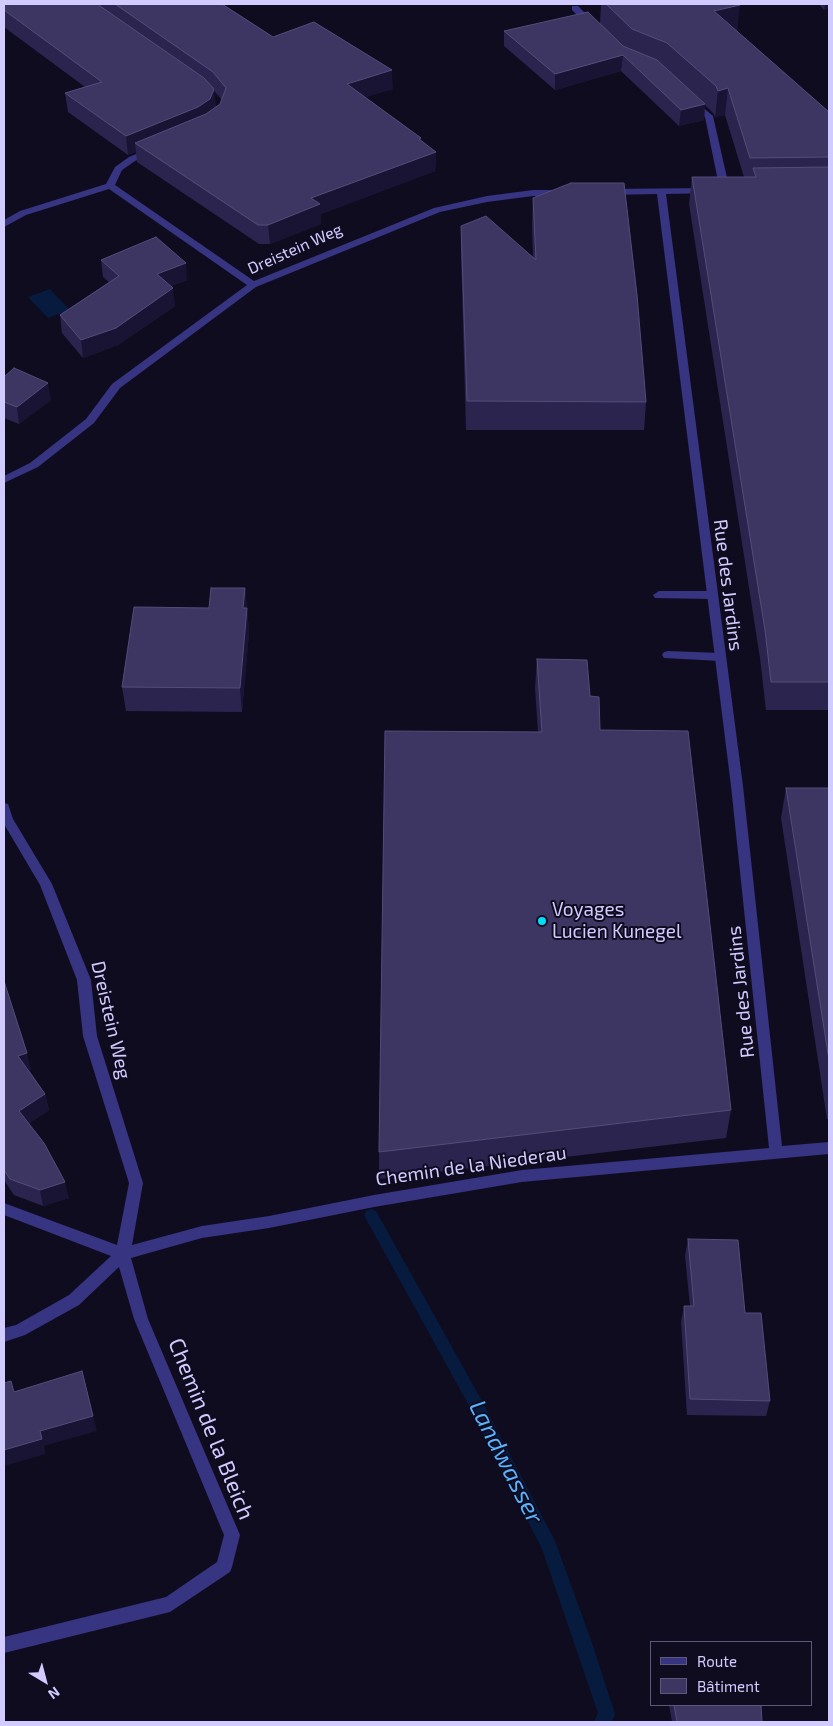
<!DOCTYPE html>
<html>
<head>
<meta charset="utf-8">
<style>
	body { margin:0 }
	#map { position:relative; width:833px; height:1726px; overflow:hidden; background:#0f0c20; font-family:"Exo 2",sans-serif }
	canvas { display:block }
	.frame { position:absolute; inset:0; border:5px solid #d1cbff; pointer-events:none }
	.legend { position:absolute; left:650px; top:1641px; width:162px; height:65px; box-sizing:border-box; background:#0f0c20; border:1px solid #5d5879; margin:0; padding:6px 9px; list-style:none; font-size:15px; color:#d1cbff }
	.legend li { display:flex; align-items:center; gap:10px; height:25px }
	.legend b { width:25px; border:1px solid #5d5879 }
	.north { position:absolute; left:20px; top:1656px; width:50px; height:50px; -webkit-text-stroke:4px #0f0c20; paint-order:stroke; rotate:143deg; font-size:14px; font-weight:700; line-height:20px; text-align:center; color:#d1cbff }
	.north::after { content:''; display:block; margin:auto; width:18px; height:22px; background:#d1cbff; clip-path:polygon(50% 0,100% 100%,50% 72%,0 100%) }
</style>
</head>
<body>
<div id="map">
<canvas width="833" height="1726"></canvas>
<div class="frame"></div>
<ul class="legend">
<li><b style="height:6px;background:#373482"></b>Route</li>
<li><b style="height:14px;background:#3d3662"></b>Bâtiment</li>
</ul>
<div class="north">N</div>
</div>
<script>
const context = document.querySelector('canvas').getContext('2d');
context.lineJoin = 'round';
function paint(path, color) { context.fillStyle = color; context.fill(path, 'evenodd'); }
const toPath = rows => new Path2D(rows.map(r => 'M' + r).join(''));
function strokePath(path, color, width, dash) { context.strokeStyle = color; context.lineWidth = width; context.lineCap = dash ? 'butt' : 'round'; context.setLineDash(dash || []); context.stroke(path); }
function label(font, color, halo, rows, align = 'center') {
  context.font = font + ' "Exo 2",sans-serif'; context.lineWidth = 4; context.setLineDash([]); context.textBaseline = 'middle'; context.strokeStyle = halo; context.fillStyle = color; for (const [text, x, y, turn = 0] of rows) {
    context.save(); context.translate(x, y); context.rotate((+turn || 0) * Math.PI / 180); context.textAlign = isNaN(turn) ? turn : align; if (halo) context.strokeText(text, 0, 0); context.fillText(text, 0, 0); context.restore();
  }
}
paint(toPath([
	[50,289,70,310,48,318,28,297]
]), '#071b3f');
paint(toPath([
	[371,1209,376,1211,482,1401,555,1541,591,1640,615,1714,612,1722,594,1722,598,1713,542,1549,472,1411,366,1219,364,1215,366,1211,371,1209]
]), '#071b3f');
paint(toPath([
	[572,6,578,6,596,24,596,28,590,28,572,10,572,6],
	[693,99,713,116,730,191,728,193,722,193,720,191,705,117,689,102,693,99],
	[659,591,711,591,717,595,711,599,655,598,653,595,659,591],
	[668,651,720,653,726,657,720,661,664,658,662,655,664,652,668,651]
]), '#373482');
paint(toPath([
	[151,148,154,149,154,153,135,161,122,170,115,185,254,281,434,208,487,196,533,190,560,190,565,193,560,196,533,196,487,202,440,212,256,287,120,388,94,423,38,467,4,483,4,476,30,463,86,419,112,384,247,285,109,189,26,215,4,227,4,220,20,211,106,184,115,167,129,157,151,148],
	[708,188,711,189,711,193,666,194,743,786,782,1146,829,1142,829,1154,522,1182,374,1207,269,1228,202,1238,131,1258,148,1319,240,1535,232,1567,230,1572,170,1612,4,1653,4,1637,166,1597,217,1562,224,1535,134,1319,119,1267,79,1305,25,1335,4,1342,4,1328,16,1325,69,1295,111,1256,4,1215,4,1203,117,1245,129,1183,83,1036,77,980,40,885,4,824,4,803,8,804,13,819,52,884,91,980,97,1036,143,1183,132,1245,202,1226,269,1216,374,1195,522,1170,769,1148,731,786,657,194,608,195,603,192,608,189,708,188]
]), '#373482');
paint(toPath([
	[4,4,100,6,100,4,222,4,273,37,393,89,365,97,421,138,421,141,436,152,435,171,321,214,321,224,270,244,259,244,137,162,136,152,128,155,68,112,65,93,85,87,4,27],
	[214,91,222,100,220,104,216,107],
	[601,4,739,4,737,31,736,31,829,112,829,710,766,710,760,658,689,204,692,177,744,177,725,115,715,117,713,113,705,105,704,120,679,126,621,71,555,90,504,46,504,31,600,23],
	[819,4,829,4,829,8,824,10],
	[533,198,646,402,644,430,466,430,461,254,461,226,533,258,532,226],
	[101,260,187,280,171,286,175,306,118,345,83,358,62,333,60,315,109,282,103,277],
	[4,377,51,400,19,424,4,418],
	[245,588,249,632,242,712,126,711,122,687],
	[537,659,590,696,600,730,731,1110,726,1138,379,1179,379,1152,538,732,535,688],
	[786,788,829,788,829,1119,827,1119,781,818],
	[4,981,31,1070,29,1070,45,1094,49,1110,28,1124,69,1198,43,1206,14,1195,4,1180],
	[688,1239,745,1313,770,1401,766,1416,687,1415,681,1322,684,1306,690,1306,685,1256],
	[669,1705,761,1705,762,1722,672,1722]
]), '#2b244f');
paint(toPath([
	[825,4,829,4,829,8,824,10],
	[740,5,737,31,711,37,714,11],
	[623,55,621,71,555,90,555,74],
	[392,70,393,89,347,103,347,84],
	[728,88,725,115,715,117,718,91],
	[214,89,216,108,212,118,135,143,136,152,128,155,126,136],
	[705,104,704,120,679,126,681,110],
	[421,138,421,157,436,152,435,171,321,214,321,224,270,244,268,225,311,198],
	[186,263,187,280,158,291,157,274],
	[173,288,175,306,118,345,83,358,81,340],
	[48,383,51,400,19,424,17,407],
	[245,588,249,632,242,712,240,688,243,608],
	[27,1053,31,1070,22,1072,18,1056],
	[45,1094,49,1110,22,1128,19,1111],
	[65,1182,69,1198,43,1206,40,1190],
	[93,1416,97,1431,44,1446,46,1454,4,1466,4,1450,40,1431]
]), '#191334');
const building = toPath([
	[4,4,97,4,204,78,214,89,210,99,198,107,126,136,65,93,102,82,4,10,4,4],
	[115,4,222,4,273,37,314,22,392,70,347,84,421,138,419,139,436,152,311,198,320,204,268,225,258,225,135,143,206,114,220,104,226,88,213,72,115,4],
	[606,4,739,4,740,5,714,11,829,112,829,157,750,158,728,88,718,91,716,86,667,43,632,29,606,4],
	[588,12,623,46,657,60,705,104,681,110,623,55,555,74,504,31,588,12],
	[829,167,829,682,771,682,765,630,692,177,756,177,753,168,829,167],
	[571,183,624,183,637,295,646,402,467,401,461,226,486,216,536,260,533,198,571,183],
	[156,237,186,263,157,274,173,288,116,328,81,340,60,315,119,276,101,260,156,237],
	[14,368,48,383,17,407,4,402,4,377,14,368],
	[211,588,245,588,243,608,247,608,240,688,122,687,134,607,209,608,211,588],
	[537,659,587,660,590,696,599,697,600,730,688,731,731,1110,379,1152,385,731,542,732,537,659],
	[786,788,829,788,829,1060,786,788],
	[4,981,27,1053,18,1056,45,1094,19,1111,44,1143,65,1182,40,1190,10,1179,4,1170,4,981],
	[688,1239,738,1240,745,1313,761,1313,770,1401,690,1399,684,1306,694,1306,688,1239],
	[82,1371,93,1416,40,1431,42,1439,4,1450,4,1383,11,1381,14,1392,82,1371],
	[674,1705,761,1705,762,1722,677,1722,674,1705]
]);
paint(building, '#3d3662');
strokePath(building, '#544d7b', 1);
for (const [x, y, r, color] of [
	[542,921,5,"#00dff6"]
]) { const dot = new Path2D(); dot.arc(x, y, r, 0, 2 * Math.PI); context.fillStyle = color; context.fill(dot); strokePath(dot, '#0f0c20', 2); }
label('16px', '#d1cbff', '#0f0c20', [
	["Dreistein Weg",295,249,-24]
]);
label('19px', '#d1cbff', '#0f0c20', [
	["Rue des Jardins",728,585,83],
	["Rue des Jardins",741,992,-96],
	["Dreistein Weg",111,1020,77],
	["Chemin de la Niederau",471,1166,-8]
]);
label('19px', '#d1cbff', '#0f0c20', [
	["Voyages",552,910],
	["Lucien Kunegel",552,932]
], 'left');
label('22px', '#d1cbff', '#0f0c20', [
	["Chemin de la Bleich",211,1429,68]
]);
label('italic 24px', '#59b3ff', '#0f0c20', [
	["Landwasser",506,1462,63]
]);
</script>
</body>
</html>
